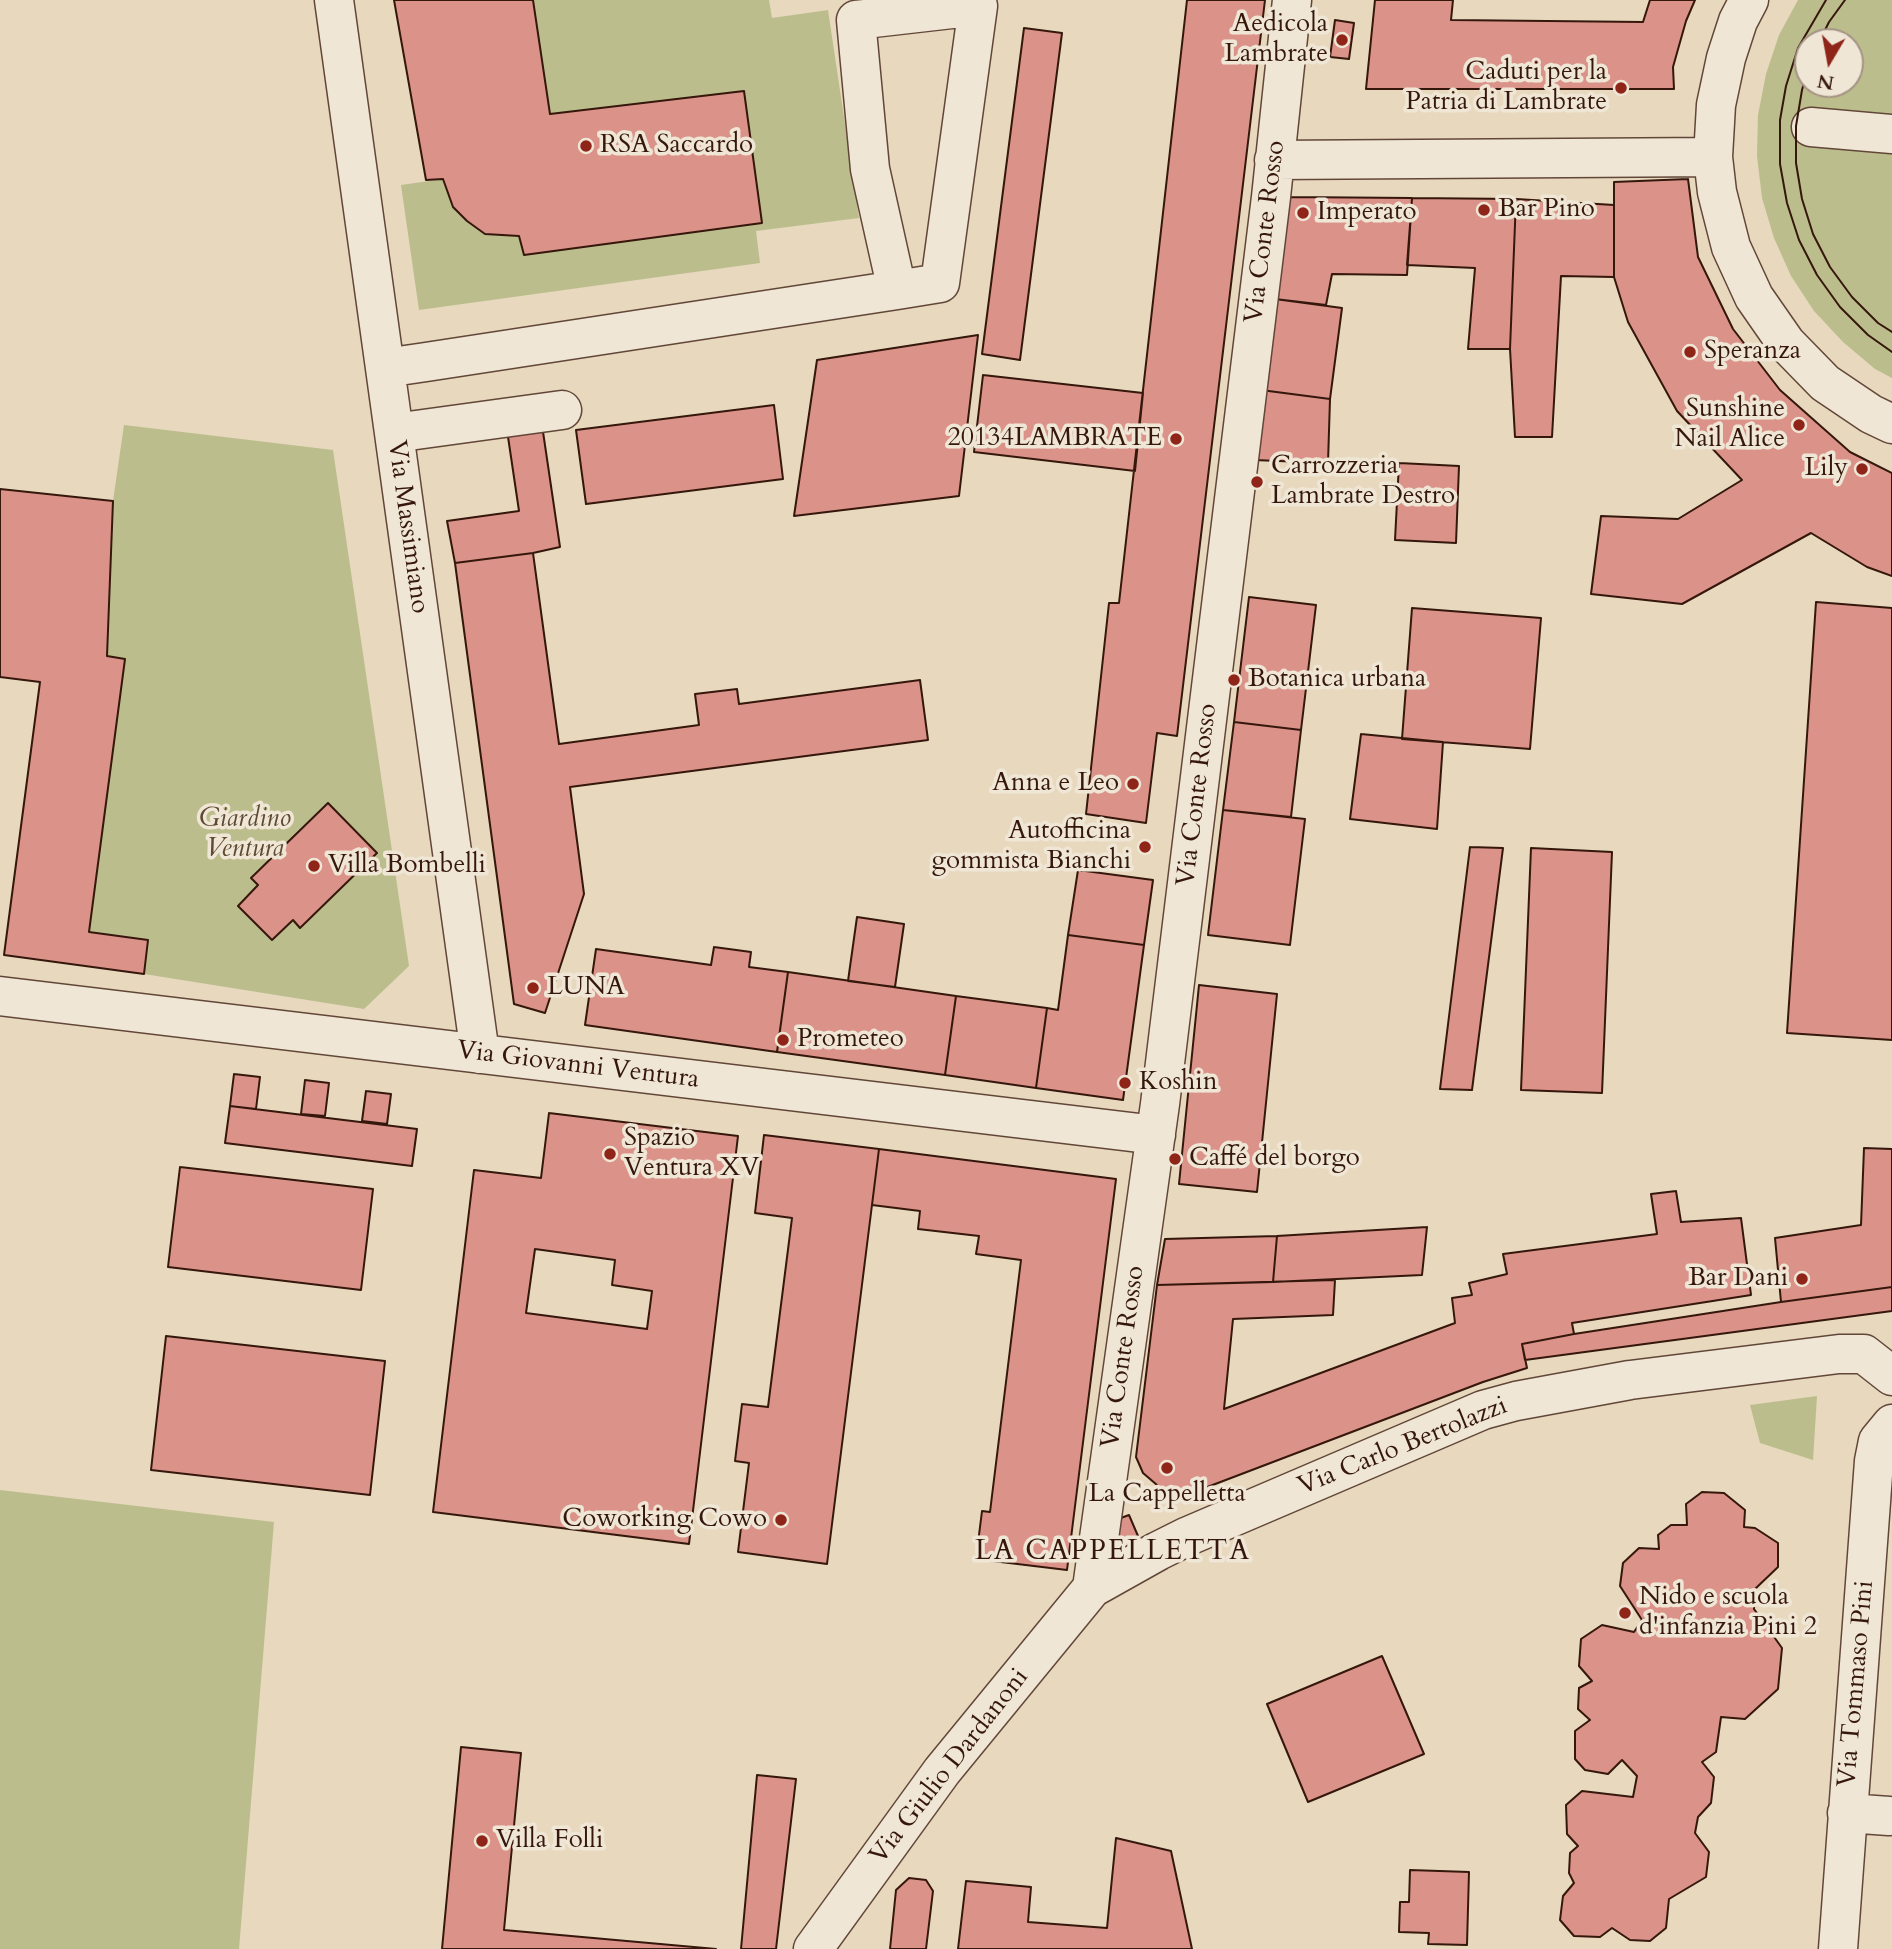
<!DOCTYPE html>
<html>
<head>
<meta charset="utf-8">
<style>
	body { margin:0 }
	#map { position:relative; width:1892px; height:1949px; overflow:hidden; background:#e7d8be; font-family:Cardo,serif }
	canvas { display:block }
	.north { position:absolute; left:1794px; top:28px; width:70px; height:70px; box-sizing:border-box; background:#efe6d5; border:2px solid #a59384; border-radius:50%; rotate:190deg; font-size:19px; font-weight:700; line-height:28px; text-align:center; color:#35170b }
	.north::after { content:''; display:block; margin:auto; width:24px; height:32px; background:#8f2418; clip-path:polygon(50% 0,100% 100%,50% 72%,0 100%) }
</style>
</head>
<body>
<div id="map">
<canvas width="1892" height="1949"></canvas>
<div class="north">N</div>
</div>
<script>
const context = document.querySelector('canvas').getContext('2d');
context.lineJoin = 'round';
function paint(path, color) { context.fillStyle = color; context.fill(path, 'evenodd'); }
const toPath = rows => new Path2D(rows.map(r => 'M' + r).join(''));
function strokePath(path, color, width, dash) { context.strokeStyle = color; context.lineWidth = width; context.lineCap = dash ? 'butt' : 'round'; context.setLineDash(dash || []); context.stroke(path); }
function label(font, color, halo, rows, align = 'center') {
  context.font = font + ' Cardo,serif'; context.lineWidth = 7; context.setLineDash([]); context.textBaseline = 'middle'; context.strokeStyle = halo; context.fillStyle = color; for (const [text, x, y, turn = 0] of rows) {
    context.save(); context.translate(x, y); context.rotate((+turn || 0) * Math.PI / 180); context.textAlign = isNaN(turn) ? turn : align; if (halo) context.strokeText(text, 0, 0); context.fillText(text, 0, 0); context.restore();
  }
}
paint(toPath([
	[533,0,769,0,772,18,828,10,859,218,756,231,760,263,419,310,401,185,443,179,453,207,467,221,485,234,519,236,524,255,762,223,743,91,550,114],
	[1798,0,1892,0,1892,378,1875,369,1843,342,1814,311,1791,276,1774,238,1762,198,1757,156,1758,115,1766,74,1779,35],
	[1808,42,1850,42,1850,84,1808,84],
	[124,425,333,450,409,966,364,1009,144,974,148,940,89,932,125,659,107,656,113,501],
	[1817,1396,1813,1460,1760,1443,1750,1405],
	[0,1490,274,1522,239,1949,0,1949]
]), '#bcbd8d');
const building = toPath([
	[394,0,533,0,550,114,744,91,762,223,524,255,519,236,485,234,467,221,453,207,443,179,426,180,394,0],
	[1187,0,1265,0,1177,736,1157,733,1146,823,1086,814,1109,603,1119,603,1187,0],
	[1375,0,1453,0,1451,20,1643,22,1650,0,1695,0,1686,21,1673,67,1674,89,1366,89,1375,0],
	[1335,20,1354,23,1349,59,1330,57,1335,20],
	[1024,28,1062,33,1020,360,982,354,1024,28],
	[1688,179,1698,257,1733,329,1780,390,1850,452,1892,473,1892,576,1867,567,1811,533,1682,604,1591,594,1601,516,1678,519,1742,480,1677,411,1628,322,1614,277,1614,182,1688,179],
	[1289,197,1412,198,1407,275,1332,274,1326,305,1275,299,1289,197],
	[1412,198,1516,199,1510,349,1468,349,1475,268,1407,265,1412,198],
	[1516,199,1614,205,1614,277,1561,276,1552,437,1515,437,1510,349,1516,199],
	[1275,299,1342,308,1330,399,1261,390,1275,299],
	[978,335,959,496,794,516,817,360,978,335],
	[983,375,1143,393,1135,471,974,452,983,375],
	[1261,390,1330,399,1328,463,1254,460,1261,390],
	[774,405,783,479,586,504,576,430,774,405],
	[542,425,560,547,533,553,455,563,447,521,519,511,507,430,542,425],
	[1399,463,1459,466,1456,543,1395,540,1399,463],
	[0,489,113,501,107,656,125,659,89,932,148,940,144,974,4,955,40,682,0,677,0,489],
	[533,553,559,744,699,725,695,694,737,689,739,704,920,680,928,740,570,787,584,894,545,1013,514,1004,455,563,533,553],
	[1249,597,1316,605,1301,730,1234,722,1249,597],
	[1816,602,1892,608,1892,1040,1787,1033,1816,602],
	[1412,608,1541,618,1530,749,1402,739,1412,608],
	[1234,722,1301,730,1291,817,1223,810,1234,722],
	[1361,734,1443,742,1437,829,1350,819,1361,734],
	[328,803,377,853,300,928,293,920,272,940,238,906,258,885,251,878,328,803],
	[1223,810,1305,819,1290,945,1208,935,1223,810],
	[1470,847,1503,848,1472,1090,1440,1089,1470,847],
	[1531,848,1612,852,1602,1093,1521,1090,1531,848],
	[1078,870,1153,880,1144,945,1068,935,1078,870],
	[857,917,904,924,895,987,848,981,857,917],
	[1068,935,1144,945,1123,1100,1036,1088,1047,1008,1058,1010,1068,935],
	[714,947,751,952,749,967,788,972,777,1052,585,1025,596,949,711,965,714,947],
	[788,972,956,996,945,1075,777,1052,788,972],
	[1199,985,1277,994,1257,1192,1179,1184,1199,985],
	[956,996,1047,1008,1036,1088,945,1075,956,996],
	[234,1074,260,1077,256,1109,230,1106,234,1074],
	[305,1080,329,1083,325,1116,301,1114,305,1080],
	[366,1091,391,1094,387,1124,362,1121,366,1091],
	[230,1106,417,1129,412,1166,225,1143,230,1106],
	[549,1113,738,1136,689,1544,433,1512,474,1170,541,1178,549,1113],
	[535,1249,615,1260,612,1285,652,1291,647,1329,526,1313,535,1249],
	[764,1135,879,1149,827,1564,738,1552,749,1463,735,1461,742,1404,768,1407,792,1218,755,1213,764,1135],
	[1864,1148,1892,1149,1892,1287,1781,1302,1775,1238,1861,1225,1864,1148],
	[879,1149,1116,1179,1067,1570,976,1559,982,1511,990,1512,1021,1260,976,1254,979,1236,918,1229,920,1211,872,1205,879,1149],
	[180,1167,373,1189,361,1290,168,1267,180,1167],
	[1676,1191,1681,1222,1741,1218,1751,1295,1572,1323,1574,1334,1522,1344,1527,1368,1483,1382,1189,1494,1164,1491,1143,1473,1136,1457,1157,1285,1335,1280,1333,1315,1233,1319,1224,1409,1455,1323,1452,1298,1472,1295,1469,1283,1507,1274,1503,1254,1657,1234,1651,1194,1676,1191],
	[1427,1227,1422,1275,1273,1282,1277,1236,1427,1227],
	[1277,1236,1273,1282,1157,1285,1165,1239,1277,1236],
	[1892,1287,1892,1311,1525,1360,1522,1344,1574,1334,1781,1302,1892,1287],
	[166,1336,385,1361,370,1495,151,1470,166,1336],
	[1702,1492,1724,1493,1745,1510,1744,1527,1755,1528,1778,1543,1778,1567,1755,1589,1754,1609,1782,1648,1778,1689,1745,1719,1721,1717,1716,1752,1702,1762,1714,1777,1711,1803,1698,1817,1695,1833,1709,1852,1706,1877,1669,1899,1666,1928,1650,1941,1630,1940,1612,1928,1600,1937,1574,1936,1560,1920,1563,1896,1574,1883,1569,1873,1570,1853,1578,1846,1567,1834,1566,1805,1582,1791,1633,1797,1637,1776,1622,1760,1608,1774,1585,1770,1575,1759,1575,1731,1590,1720,1578,1709,1579,1688,1592,1681,1579,1666,1581,1639,1602,1625,1634,1632,1642,1620,1620,1586,1623,1563,1639,1548,1659,1549,1658,1535,1671,1525,1687,1525,1686,1504,1702,1492],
	[1129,1515,1138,1536,1119,1543,1110,1522,1129,1515],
	[1382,1656,1424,1754,1308,1802,1267,1704,1382,1656],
	[461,1747,521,1753,504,1930,716,1949,442,1949,461,1747],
	[757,1775,796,1779,776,1949,741,1949,757,1775],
	[1116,1838,1171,1851,1192,1949,958,1949,966,1881,1031,1887,1028,1922,1107,1928,1116,1838],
	[1410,1870,1469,1872,1467,1945,1428,1944,1429,1933,1399,1932,1400,1902,1409,1902,1410,1870],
	[909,1878,926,1880,933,1891,926,1949,890,1949,896,1890,909,1878]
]);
paint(building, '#da9289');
strokePath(building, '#35170b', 2);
const minor = toPath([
	[334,0,480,1054],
	[1749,0,1738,21,1726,58,1716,105,1713,157,1717,192,1731,247,1754,297,1786,343,1825,383,1871,414,1892,424],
	[1811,127,1892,134],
	[1274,160,1713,157],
	[385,368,426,362,897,290,940,283,978,6,856,20,870,169,897,290],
	[394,433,562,410],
	[0,996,1156,1135],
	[1092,1588,1160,1104,1271,197,1292,0],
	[1847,1813,1889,1816],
	[813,1949,942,1771,1092,1588,1158,1551,1186,1537,1483,1410,1516,1401,1630,1380,1839,1354,1864,1354,1892,1376],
	[1838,1949,1874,1461,1878,1441,1892,1424]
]);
strokePath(minor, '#624738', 41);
strokePath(minor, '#efe6d5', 38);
strokePath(toPath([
	[1826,0,1798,48,1786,86,1780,120,1780,164,1787,203,1799,240,1817,275,1840,307,1868,335,1892,352],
	[1819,42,1829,22,1845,0],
	[1808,69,1802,90,1796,126,1796,163,1802,199,1813,234,1830,267,1852,297,1878,323,1892,332]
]), '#35170b', 2);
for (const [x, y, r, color] of [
	[1342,40,7,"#8f2418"],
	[1621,88,7,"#8f2418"],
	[586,146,7,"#8f2418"],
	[1484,210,7,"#8f2418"],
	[1303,213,7,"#8f2418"],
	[1690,352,7,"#8f2418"],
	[1799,425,7,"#8f2418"],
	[1176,439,7,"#8f2418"],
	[1862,469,7,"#8f2418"],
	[1257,482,7,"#8f2418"],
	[1234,680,7,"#8f2418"],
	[1133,784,7,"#8f2418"],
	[1145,847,7,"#8f2418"],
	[314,866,7,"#8f2418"],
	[533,988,7,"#8f2418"],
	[783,1040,7,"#8f2418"],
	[1125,1083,7,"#8f2418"],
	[610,1154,7,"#8f2418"],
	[1175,1159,7,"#8f2418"],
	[1802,1279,7,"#8f2418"],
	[1167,1468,7,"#8f2418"],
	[781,1520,7,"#8f2418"],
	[1625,1613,7,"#8f2418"],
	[482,1841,7,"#8f2418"]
]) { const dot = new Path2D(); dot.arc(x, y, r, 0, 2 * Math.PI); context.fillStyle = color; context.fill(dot); strokePath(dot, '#efe6d5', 2.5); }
label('26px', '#35170b', '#efe6d5', [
	["Aedicola",1328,25,"right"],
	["Lambrate",1328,55,"right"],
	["Caduti per la",1607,73,"right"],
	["Patria di Lambrate",1607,103,"right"],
	["RSA Saccardo",600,146],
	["Bar Pino",1498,210],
	["Imperato",1317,213],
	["Speranza",1704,352],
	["Sunshine",1785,410,"right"],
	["Nail Alice",1785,440,"right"],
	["20134LAMBRATE",1162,439,"right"],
	["Carrozzeria",1271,467],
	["Lambrate Destro",1271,497],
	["Lily",1848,469,"right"],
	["Botanica urbana",1248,680],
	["Anna e Leo",1119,784,"right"],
	["Autofficina",1131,832,"right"],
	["gommista Bianchi",1131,862,"right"],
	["Villa Bombelli",328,866],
	["LUNA",547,988],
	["Prometeo",797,1040],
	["Koshin",1139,1083],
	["Spazio",624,1139],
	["Ventura XV",624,1169],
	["Caffé del borgo",1189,1159],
	["Bar Dani",1788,1279,"right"],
	["La Cappelletta",1167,1495,"center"],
	["Coworking Cowo",767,1520,"right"],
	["Nido e scuola",1639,1598],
	["d'infanzia Pini 2",1639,1628],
	["Villa Folli",496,1841]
], 'left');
label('26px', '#35170b', '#efe6d5', [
	["Via Conte Rosso",1266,232,-83],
	["Via Massimiano",407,527,82],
	["Via Conte Rosso",1198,795,-83],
	["Via Giovanni Ventura",578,1066,7],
	["Via Conte Rosso",1124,1357,-82],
	["Via Carlo Bertolazzi",1403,1447,-22],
	["Via Tommaso Pini",1857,1684,-85],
	["Via Giulio Dardanoni",950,1767,-52]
]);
label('italic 26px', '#5e4932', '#efe6d5', [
	["Giardino",245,820],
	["Ventura",245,850]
]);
context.letterSpacing = '2px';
label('28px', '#35170b', '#efe6d5', [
	["LA CAPPELLETTA",1113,1553]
]);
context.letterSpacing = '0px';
</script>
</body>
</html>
